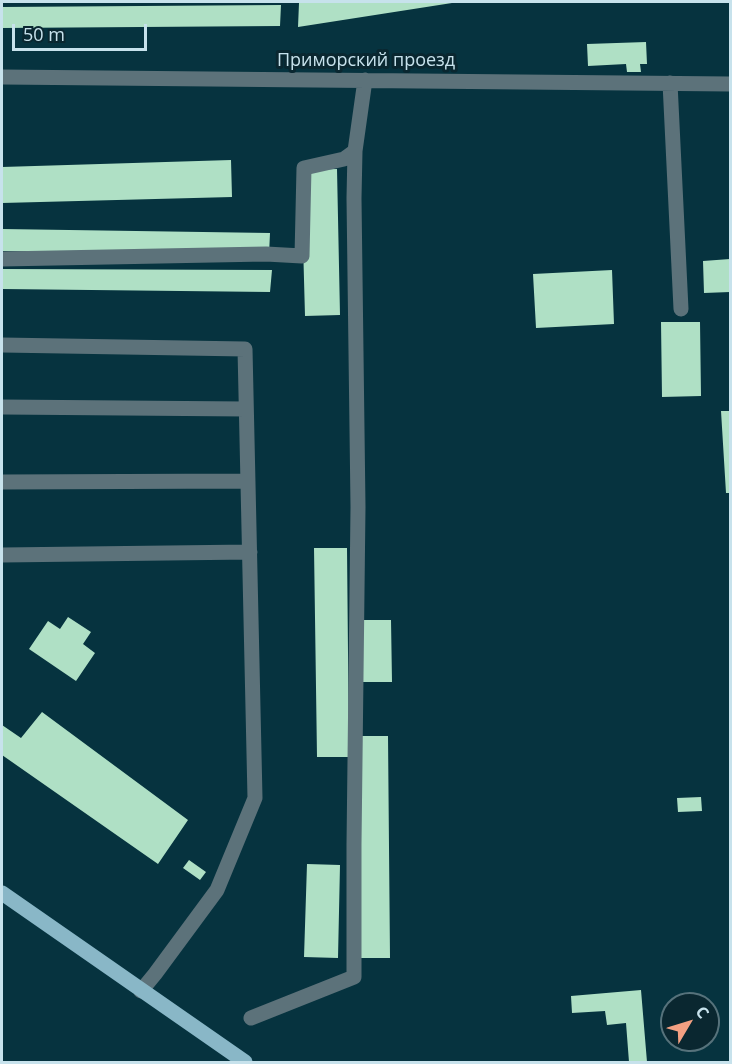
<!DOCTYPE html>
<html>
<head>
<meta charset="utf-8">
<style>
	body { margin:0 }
	#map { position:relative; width:732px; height:1064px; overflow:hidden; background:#06333f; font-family:"Open Sans",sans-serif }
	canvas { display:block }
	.frame { position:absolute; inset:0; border:3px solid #c7e2ec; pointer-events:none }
	.north { position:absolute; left:660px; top:992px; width:60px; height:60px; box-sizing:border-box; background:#0a2730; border:2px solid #56727b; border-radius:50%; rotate:52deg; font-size:16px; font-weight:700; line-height:24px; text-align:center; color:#c7e2ec }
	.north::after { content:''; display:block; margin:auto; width:21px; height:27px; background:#f3a082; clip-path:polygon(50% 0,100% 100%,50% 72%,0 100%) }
	.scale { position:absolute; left:12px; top:24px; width:135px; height:27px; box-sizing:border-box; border:3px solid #c7e2ec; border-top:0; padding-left:8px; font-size:18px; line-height:21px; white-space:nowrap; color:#c7e2ec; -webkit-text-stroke:4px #0a2730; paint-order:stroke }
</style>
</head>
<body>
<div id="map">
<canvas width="732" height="1064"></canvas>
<div class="frame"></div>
<div class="north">С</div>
<div class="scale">50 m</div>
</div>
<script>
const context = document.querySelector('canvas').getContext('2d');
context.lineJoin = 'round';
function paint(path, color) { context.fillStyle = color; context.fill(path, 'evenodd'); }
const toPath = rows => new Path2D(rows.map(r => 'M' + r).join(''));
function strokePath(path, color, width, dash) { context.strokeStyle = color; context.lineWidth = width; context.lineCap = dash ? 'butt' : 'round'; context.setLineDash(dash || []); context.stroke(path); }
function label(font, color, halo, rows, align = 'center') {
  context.font = font + ' "Open Sans",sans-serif'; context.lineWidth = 6; context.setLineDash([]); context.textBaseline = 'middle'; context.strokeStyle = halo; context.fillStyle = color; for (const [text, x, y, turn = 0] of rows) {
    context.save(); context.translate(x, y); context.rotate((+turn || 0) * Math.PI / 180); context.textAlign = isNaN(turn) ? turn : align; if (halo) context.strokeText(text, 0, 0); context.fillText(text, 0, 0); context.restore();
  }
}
paint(toPath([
	[309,2,452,2,452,3,298,27,299,3],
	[281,5,280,26,2,28,2,7],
	[646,42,647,64,640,64,641,72,627,72,626,64,588,66,587,44],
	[231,160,232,197,2,203,2,167],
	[337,169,340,315,305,316,301,170],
	[2,229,270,233,269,255,2,251],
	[730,259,730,292,704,293,703,261],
	[2,269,272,270,270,292,2,289],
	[612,270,614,324,536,328,533,274],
	[661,322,700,322,701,396,662,397],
	[721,411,730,411,730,493,726,493],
	[314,548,347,548,349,757,317,757],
	[68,617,91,632,83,644,95,653,76,681,29,649,48,621,60,629],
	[362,620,391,620,392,682,362,682],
	[42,712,188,820,158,864,2,755,2,725,21,738],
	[355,736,388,736,390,958,357,958],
	[701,797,702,811,678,812,677,798],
	[189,860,206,872,200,880,183,868],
	[307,864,340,865,338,958,304,957],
	[641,990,647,1062,629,1062,626,1023,607,1025,605,1011,572,1013,571,996]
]), '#afe0c5');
strokePath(toPath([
	[2,77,730,84],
	[670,83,681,309],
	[2,259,266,254,302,256,304,168,344,159,355,151],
	[2,345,245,349,255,798,217,890,155,974,141,991],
	[2,407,246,409],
	[2,482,248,481],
	[2,555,250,552],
	[251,1018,354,977,354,844,358,507,354,198,355,151,365,80]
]), '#5c727a', 15);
strokePath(toPath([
	[2,893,245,1062]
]), '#89b7c7', 15);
label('18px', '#c7e2ec', '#0a2730', [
	["Приморский проезд",366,61]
]);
</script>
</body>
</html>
